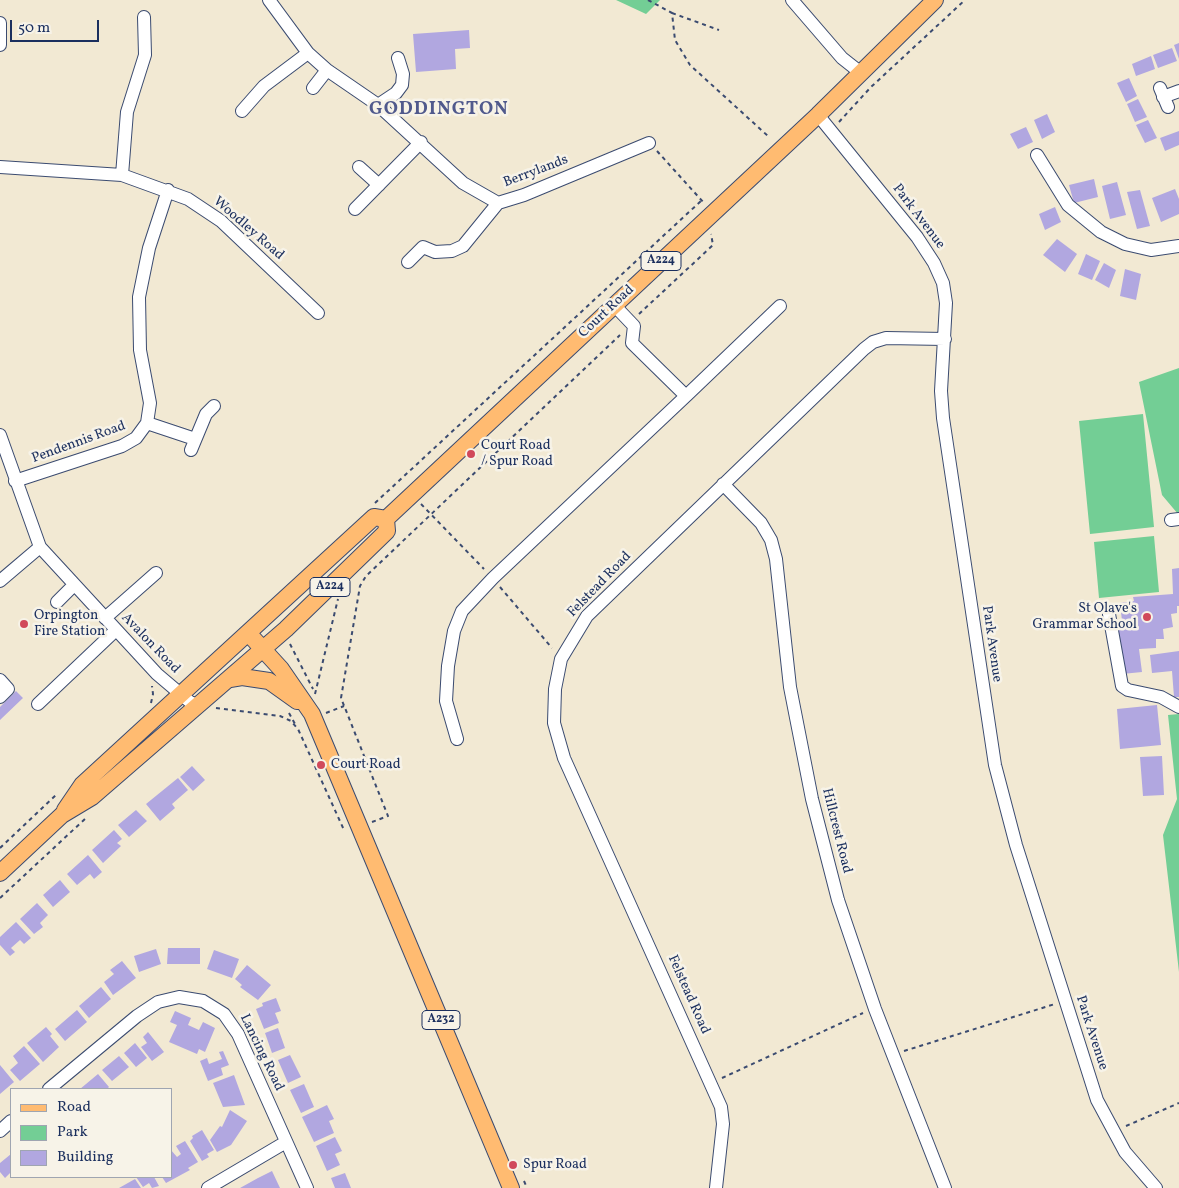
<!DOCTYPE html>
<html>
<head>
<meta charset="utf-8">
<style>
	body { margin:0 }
	#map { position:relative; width:1179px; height:1188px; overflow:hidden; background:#f2e9d3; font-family:Vollkorn,serif }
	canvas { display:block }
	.legend { position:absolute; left:10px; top:1088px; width:162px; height:90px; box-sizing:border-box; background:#f7f3e8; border:1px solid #9fa5b1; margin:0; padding:6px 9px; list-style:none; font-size:15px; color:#1b2f5e }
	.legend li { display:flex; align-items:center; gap:10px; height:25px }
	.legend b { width:25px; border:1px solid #9fa5b1 }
	.scale { position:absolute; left:10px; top:20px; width:89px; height:22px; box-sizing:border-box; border:2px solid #1b2f5e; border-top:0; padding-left:6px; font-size:15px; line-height:18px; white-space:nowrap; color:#1b2f5e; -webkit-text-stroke:4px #f7f3e8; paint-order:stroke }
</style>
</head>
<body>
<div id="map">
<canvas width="1179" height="1188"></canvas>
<ul class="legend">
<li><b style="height:6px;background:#ffbb71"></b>Road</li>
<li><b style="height:14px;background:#73ce95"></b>Park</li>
<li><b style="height:14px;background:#b1a7e0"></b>Building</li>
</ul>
<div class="scale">50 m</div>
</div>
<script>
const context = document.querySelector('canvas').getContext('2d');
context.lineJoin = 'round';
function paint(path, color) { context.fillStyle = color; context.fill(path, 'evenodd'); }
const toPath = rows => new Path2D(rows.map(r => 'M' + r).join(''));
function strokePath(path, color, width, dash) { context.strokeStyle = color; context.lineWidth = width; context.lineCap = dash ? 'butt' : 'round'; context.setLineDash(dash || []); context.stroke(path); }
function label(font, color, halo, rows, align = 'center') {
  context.font = font + ' Vollkorn,serif'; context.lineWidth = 5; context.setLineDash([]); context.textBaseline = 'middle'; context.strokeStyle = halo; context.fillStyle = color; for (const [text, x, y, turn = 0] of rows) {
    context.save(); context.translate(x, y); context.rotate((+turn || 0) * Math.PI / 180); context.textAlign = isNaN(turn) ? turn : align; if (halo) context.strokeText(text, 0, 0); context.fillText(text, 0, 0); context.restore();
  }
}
paint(toPath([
	[616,0,660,0,646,14],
	[1179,368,1179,514,1178,514,1162,495,1139,382],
	[1143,414,1154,527,1090,534,1079,421],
	[1154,536,1159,592,1099,598,1094,542],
	[1179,714,1179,972,1163,835,1177,799,1168,715]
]), '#73ce95');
paint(toPath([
	[469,30,470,48,455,49,456,69,416,72,413,34],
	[1179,43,1179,59,1174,45],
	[1172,48,1177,61,1158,68,1153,55],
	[1151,56,1155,69,1136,76,1132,64],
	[1129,78,1137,96,1126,102,1117,83],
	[1138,99,1147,117,1135,122,1127,104],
	[1047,114,1055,132,1042,139,1034,120],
	[1148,120,1157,138,1145,143,1136,125],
	[1026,127,1033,142,1018,149,1010,134],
	[1179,131,1179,145,1165,151,1160,138],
	[1094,179,1098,197,1074,203,1069,185],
	[1117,182,1126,215,1110,219,1102,186],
	[1175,189,1179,199,1179,214,1161,222,1152,198],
	[1140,190,1150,226,1137,229,1127,192],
	[1055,207,1061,222,1045,230,1039,214],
	[1057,239,1077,254,1065,272,1043,255],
	[1086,254,1100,261,1092,280,1078,274],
	[1104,263,1116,270,1109,288,1095,280],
	[1125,269,1141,274,1136,300,1120,296],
	[1179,568,1179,606,1177,606,1177,613,1171,614,1173,627,1163,629,1164,639,1156,639,1156,648,1139,649,1142,672,1122,674,1118,622,1122,621,1120,603,1134,601,1133,597,1173,594,1172,569],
	[1179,651,1179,697,1174,697,1172,671,1152,673,1150,655],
	[16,691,23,698,0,720,0,707],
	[1157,705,1161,745,1120,749,1117,709],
	[1162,756,1164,795,1143,796,1140,757],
	[192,766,205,780,193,791,180,777],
	[178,778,188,790,172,804,175,808,160,821,146,804],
	[136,810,147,821,129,837,118,825],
	[114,830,122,839,117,843,121,846,103,863,92,850],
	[88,855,102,872,94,879,90,874,77,885,67,874],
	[60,880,70,892,53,907,43,895],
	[37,903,48,915,40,923,43,927,34,934,20,919],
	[16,922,31,938,24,944,20,940,11,948,15,952,10,956,0,945,0,937],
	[168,948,200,948,200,964,167,964],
	[156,949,161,964,139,972,134,956],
	[214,950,239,959,232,978,207,969],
	[122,961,136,978,113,995,104,982,114,974,110,970],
	[247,965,271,985,258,1000,240,987,242,985,235,979],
	[101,987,111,999,89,1018,79,1006],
	[276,998,281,1011,275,1013,279,1023,264,1029,256,1009,263,1006,262,1003],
	[77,1010,87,1022,65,1041,55,1029],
	[175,1011,191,1018,188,1025,199,1030,203,1022,215,1028,205,1052,199,1049,197,1054,169,1042,177,1025,170,1022],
	[46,1027,52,1034,50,1036,59,1047,43,1062,27,1043],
	[278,1028,285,1048,272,1053,265,1033],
	[148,1032,164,1052,152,1061,141,1047,147,1043,143,1037],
	[135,1043,147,1058,136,1067,124,1053],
	[24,1046,40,1064,20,1081,10,1070,18,1063,13,1056],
	[223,1051,229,1065,221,1068,223,1075,208,1081,200,1061,207,1058,209,1064,222,1059,219,1052],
	[290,1055,301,1077,288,1083,278,1060],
	[119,1056,129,1067,112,1081,102,1070],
	[0,1065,14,1082,0,1094],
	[98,1074,109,1087,107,1089,80,1089],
	[234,1075,245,1105,223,1107,213,1083],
	[304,1084,314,1107,301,1113,290,1090],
	[327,1105,334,1119,329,1121,334,1133,314,1142,302,1117],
	[230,1110,247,1121,231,1145,217,1152,210,1140,220,1126,222,1127],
	[202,1130,214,1150,207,1154,209,1157,202,1161,190,1141,193,1138,192,1136],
	[335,1137,342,1151,335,1154,340,1165,327,1171,316,1146],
	[185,1141,198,1162,188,1168,190,1170,166,1183,162,1177,171,1177,171,1150,177,1157,181,1154,176,1146],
	[11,1154,11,1172,5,1178,0,1172,0,1163],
	[272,1171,280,1188,240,1188,258,1178],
	[345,1173,351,1188,335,1188,331,1178],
	[136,1177,154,1177,159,1186,152,1188,149,1183,143,1187],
	[135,1179,141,1188,119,1188]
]), '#b1a7e0');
const minor = toPath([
	[269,0,308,53,327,70,378,105,463,183,498,203,524,195,649,143],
	[792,0,842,58,861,73],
	[0,23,0,45],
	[313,88,327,70],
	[1160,88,1168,107],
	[1163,97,1179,91],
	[378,105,396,93,402,85,403,74,398,58],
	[242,111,264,86,308,53],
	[818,115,917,237,934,263,943,283,946,303,941,391,943,418,995,765,1016,845,1097,1100,1125,1152,1156,1188],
	[1037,155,1068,205,1101,232,1125,244,1151,250,1179,246],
	[0,167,122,175,188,199,221,221,318,313],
	[359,167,379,185],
	[122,175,127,112,145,55,144,17],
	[355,209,421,142],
	[408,262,423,247,435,252,452,251,463,246,498,203],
	[686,396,780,306],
	[147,423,195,439],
	[0,435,40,547,157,674,190,702,197,705,204,702],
	[191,450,206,414,214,406],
	[15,481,122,446,136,438,147,423,150,403,140,350,139,297,149,248,168,190],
	[723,484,761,523,771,540,776,559,790,687,812,799,838,900,875,1009,945,1188],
	[1171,520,1179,519],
	[0,581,40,547],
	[57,602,74,585],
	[1109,614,1122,686,1128,690,1161,697,1179,707],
	[105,618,156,573],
	[0,680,8,689,0,697],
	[38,704,116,630],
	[457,739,446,701,448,666,454,631,462,611,493,578,686,396,632,343,634,326,614,305],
	[49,1089,137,1016,158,1002,179,997,203,1001,224,1014,238,1034,307,1188],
	[0,1131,11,1121],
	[208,1188,286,1142],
	[716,1188,723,1124,721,1107,564,758,554,723,555,689,561,659,587,616,864,349,873,342,886,338,945,339]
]);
const major = toPath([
	[386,519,818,115,935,0],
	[249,634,281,669,312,714,511,1188],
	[230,679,242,677,269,681,297,701],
	[65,810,82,785,374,517,386,519],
	[0,873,62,815,92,797,286,629,387,531,386,519]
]);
strokePath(minor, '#3b4b70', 14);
strokePath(major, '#3b4b70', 18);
strokePath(toPath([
	[648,0,672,13,675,40,690,65,769,137],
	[672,13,719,30],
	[839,122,871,87,965,0],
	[657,151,704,203],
	[639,314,713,245,711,234],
	[375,503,702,200],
	[421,504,484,569],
	[500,587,552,648],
	[290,644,313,689],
	[315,694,338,599],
	[151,703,153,694,152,686],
	[216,708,280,716,291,721,298,729,344,830],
	[289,713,295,724],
	[326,713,344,706],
	[372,822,388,816,341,698,360,586,366,576,620,335],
	[0,848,58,793],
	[0,898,86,818],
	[904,1051,1055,1004],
	[722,1078,863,1013],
	[1126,1126,1179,1103],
	[524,1181,527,1188]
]), '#3b4b70', 2, [4, 4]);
strokePath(minor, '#fff', 12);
strokePath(major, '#ffbb71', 16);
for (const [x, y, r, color] of [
	[471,454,5,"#d1495b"],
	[1147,617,5,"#d1495b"],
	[24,624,5,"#d1495b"],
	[321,765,5,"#d1495b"],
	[513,1165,5,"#d1495b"]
]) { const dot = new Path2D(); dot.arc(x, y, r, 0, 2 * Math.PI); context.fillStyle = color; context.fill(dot); strokePath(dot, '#f7f3e8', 2); }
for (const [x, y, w] of [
	[661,261,40],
	[330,587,40],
	[441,1020,38]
]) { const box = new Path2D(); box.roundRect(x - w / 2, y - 9.5, w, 19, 4); context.fillStyle = '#f7f3e8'; context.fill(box); strokePath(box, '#1b2f5e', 1); }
label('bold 12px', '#1b2f5e', null, [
	["A224",661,261],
	["A224",330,587],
	["A232",441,1020]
]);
label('14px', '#1b2f5e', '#f7f3e8', [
	["Berrylands",536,172,-21],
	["Park Avenue",918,217,53],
	["Woodley Road",248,229,41],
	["Court Road",607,312,-43],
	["Pendennis Road",79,443,-20],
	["Felstead Road",600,585,-46],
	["Avalon Road",150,644,46],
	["Park Avenue",991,644,82],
	["Hillcrest Road",836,831,76],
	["Felstead Road",688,995,66],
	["Park Avenue",1091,1033,72],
	["Lancing Road",261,1053,64]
]);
label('14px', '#1b2f5e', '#f7f3e8', [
	["Court Road",481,446],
	["/ Spur Road",481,462],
	["St Olave's",1137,609,"right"],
	["Grammar School",1137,625,"right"],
	["Orpington",34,616],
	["Fire Station",34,632],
	["Court Road",331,765],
	["Spur Road",523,1165]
], 'left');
context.letterSpacing = '1px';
label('bold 19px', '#50598c', '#f7f3e8', [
	["GODDINGTON",439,111]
]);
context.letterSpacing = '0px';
</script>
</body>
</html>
